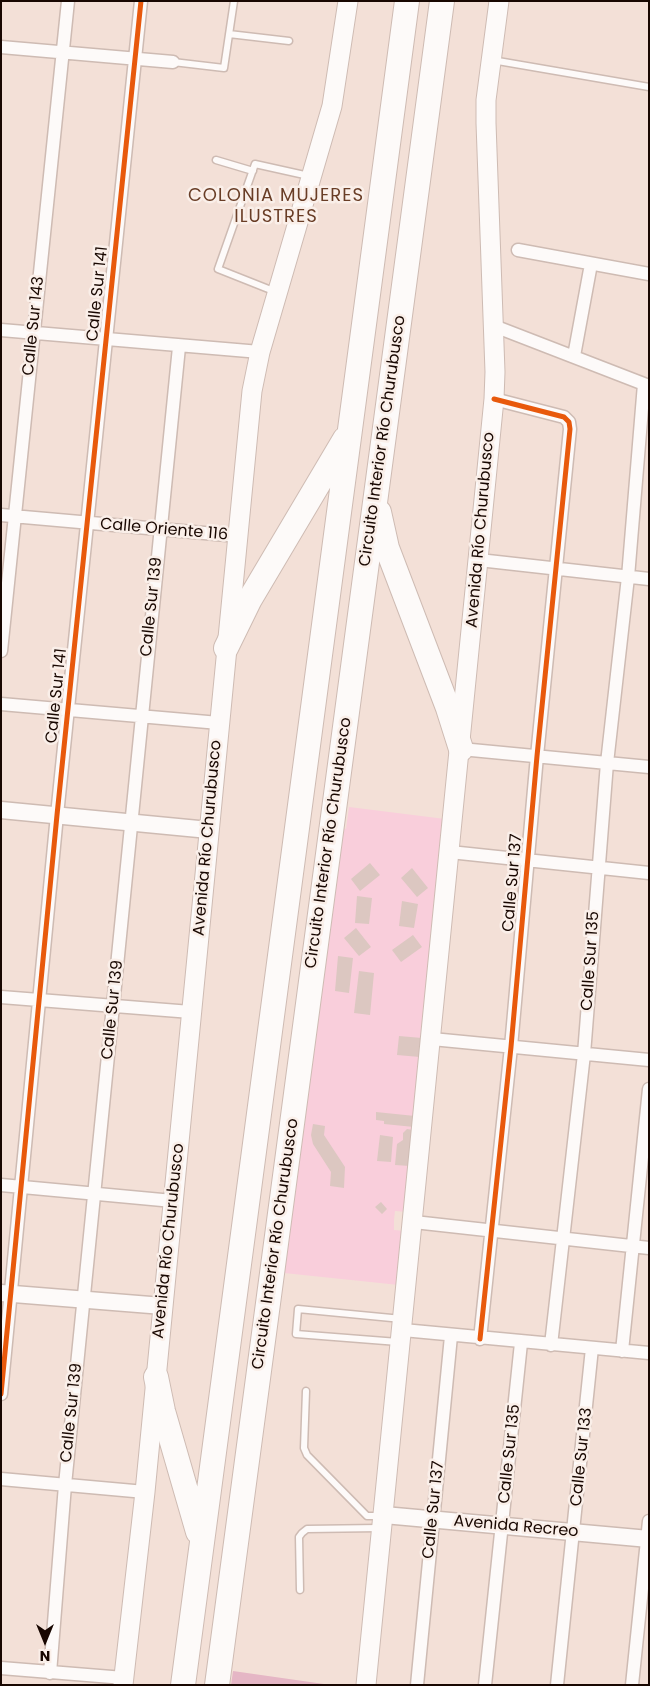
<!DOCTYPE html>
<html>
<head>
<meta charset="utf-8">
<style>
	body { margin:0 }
	#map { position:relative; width:650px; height:1686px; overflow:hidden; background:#f3e0d7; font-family:Poppins,sans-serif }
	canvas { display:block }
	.frame { position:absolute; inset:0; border:2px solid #180701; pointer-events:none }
	.north { position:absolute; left:20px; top:1616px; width:50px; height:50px; -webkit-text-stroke:4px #faefe9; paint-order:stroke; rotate:180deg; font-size:14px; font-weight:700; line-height:20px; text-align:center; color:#180701 }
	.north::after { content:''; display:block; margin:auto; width:18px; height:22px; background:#180701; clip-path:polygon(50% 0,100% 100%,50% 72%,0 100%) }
</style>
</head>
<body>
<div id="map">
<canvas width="650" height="1686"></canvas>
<div class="frame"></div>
<div class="north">N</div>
</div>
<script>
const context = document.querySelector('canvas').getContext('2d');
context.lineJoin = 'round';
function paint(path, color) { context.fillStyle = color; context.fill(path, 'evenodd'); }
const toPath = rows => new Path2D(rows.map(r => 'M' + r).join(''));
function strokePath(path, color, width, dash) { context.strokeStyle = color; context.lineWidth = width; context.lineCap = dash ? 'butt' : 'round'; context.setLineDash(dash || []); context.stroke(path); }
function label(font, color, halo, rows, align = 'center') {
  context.font = font + ' Poppins,sans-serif'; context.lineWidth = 5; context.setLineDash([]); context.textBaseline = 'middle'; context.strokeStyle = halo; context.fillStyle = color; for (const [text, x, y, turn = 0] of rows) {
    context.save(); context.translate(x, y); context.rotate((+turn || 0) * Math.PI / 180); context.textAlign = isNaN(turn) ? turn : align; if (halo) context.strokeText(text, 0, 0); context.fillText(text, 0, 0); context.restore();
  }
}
paint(toPath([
	[349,807,445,819,407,1212,395,1211,394,1220,394,1230,405,1231,399,1285,284,1273,343,828,346,829]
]), '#f9cedb');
paint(toPath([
	[233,1671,331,1685,231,1685]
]), '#e5b6c5');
paint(toPath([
	[370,863,380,875,360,891,351,879],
	[412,868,428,888,417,897,401,878],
	[357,896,372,898,369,924,355,923],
	[402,901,418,904,414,928,399,926],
	[356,928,371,947,359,956,344,938],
	[413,935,422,947,401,962,392,950],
	[338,956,353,958,349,993,335,991],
	[359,971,374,973,370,1015,354,1013],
	[399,1036,422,1038,420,1057,397,1055],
	[376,1112,415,1116,414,1127,384,1124,384,1121,376,1120],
	[313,1124,325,1126,324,1135,345,1167,344,1188,330,1186,331,1172,313,1144,311,1135],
	[407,1129,413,1130,410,1166,395,1165,397,1144,403,1140,403,1133],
	[380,1135,393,1137,391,1162,377,1161],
	[381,1202,387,1209,382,1214,375,1207]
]), '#dcc7c1');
const service = toPath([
	[229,34,289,41],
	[492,60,649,87],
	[173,62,224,68,234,1],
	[216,160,253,171],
	[276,292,218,269,255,164,309,176],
	[398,1342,296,1334,298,1309,402,1319],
	[306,1391,304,1448,307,1455,367,1516,380,1516],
	[300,1590,299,1537,302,1533,307,1529,379,1528]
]);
const minor = toPath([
	[1,47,173,62],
	[518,250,649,274],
	[494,326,649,386],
	[1,330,260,352],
	[574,356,591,264],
	[1,515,238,536],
	[479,560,649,579],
	[1,651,68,1],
	[1,704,219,723],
	[461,749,649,767],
	[450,852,649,873],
	[1,997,191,1012],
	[432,1039,649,1060],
	[1,1185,173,1201],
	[414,1222,649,1248],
	[403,1330,649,1353],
	[480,1339,511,1047,537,756,570,429,569,422,564,417,494,399],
	[551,1345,584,1054,607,763,628,577,644,384],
	[622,1351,649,1089],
	[1,1394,57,815,141,1],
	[1,1479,145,1492],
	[1,1668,124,1678],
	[50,1673,65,1485,179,347],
	[417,1685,451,1336],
	[485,1685,521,1343],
	[557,1685,592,1348],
	[632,1685,649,1521]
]);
const tertiary = toPath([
	[1,810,209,830],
	[1,1293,163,1306],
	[384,1515,649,1539]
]);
const secondary = toPath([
	[123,1685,145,1492,252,391,260,352,332,106,348,1],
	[366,1685,494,399,495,372,486,123,486,100,499,1]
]);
const motorway = toPath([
	[379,512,387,548,448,708,461,749],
	[226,648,250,599,345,439],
	[156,1377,163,1411,198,1532],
	[183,1685,407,1],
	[217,1685,442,1]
]);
strokePath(service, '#cebbb3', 9);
strokePath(minor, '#cebbb3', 15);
strokePath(tertiary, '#cebbb3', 19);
strokePath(secondary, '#cebbb3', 21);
strokePath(motorway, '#cebbb3', 26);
strokePath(service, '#fdfaf9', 6);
strokePath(minor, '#fdfaf9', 12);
strokePath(tertiary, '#fdfaf9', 16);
strokePath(secondary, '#fdfaf9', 19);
strokePath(motorway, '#fdfaf9', 24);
strokePath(toPath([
	[480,1339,511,1047,537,756,570,429,569,422,564,417,494,399],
	[1,1394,57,815,141,1]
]), '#e8590c', 5);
label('16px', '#180701', '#faefe9', [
	["Calle Sur 141",98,294,-84],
	["Calle Sur 143",34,326,-84],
	["Circuito Interior Río Churubusco",383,441,-82],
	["Calle Oriente 116",164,530,5],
	["Avenida Río Churubusco",481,530,-85],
	["Calle Sur 139",152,607,-84],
	["Calle Sur 141",57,696,-84],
	["Avenida Río Churubusco",208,838,-85],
	["Circuito Interior Río Churubusco",329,843,-82],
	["Calle Sur 137",513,883,-85],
	["Calle Sur 135",591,961,-86],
	["Calle Sur 139",113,1010,-84],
	["Avenida Río Churubusco",169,1241,-84],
	["Circuito Interior Río Churubusco",276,1244,-82],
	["Calle Sur 139",72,1413,-84],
	["Calle Sur 135",510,1454,-84],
	["Calle Sur 133",582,1457,-84],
	["Calle Sur 137",434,1510,-84],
	["Avenida Recreo",516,1527,5]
]);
context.letterSpacing = '1px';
label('18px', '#693d26', '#faefe9', [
	["COLONIA MUJERES",276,196],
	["ILUSTRES",276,217]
]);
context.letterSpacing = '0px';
</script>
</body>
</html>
